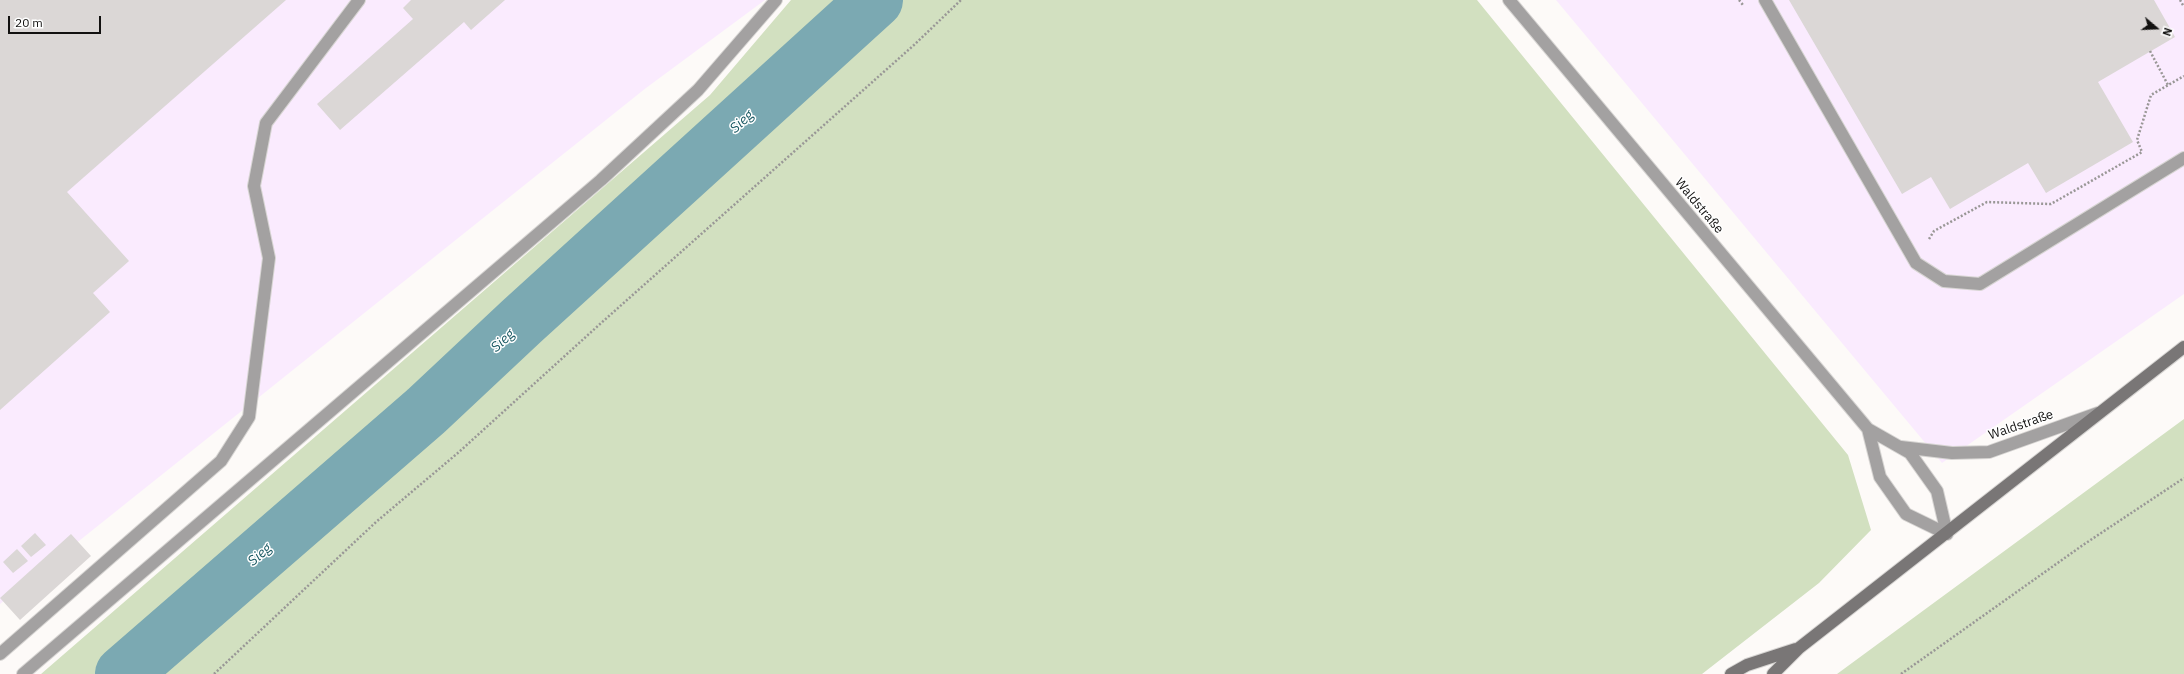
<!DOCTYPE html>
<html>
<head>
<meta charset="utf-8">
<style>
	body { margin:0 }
	#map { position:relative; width:2184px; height:674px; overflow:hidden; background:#fdfaf8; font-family:"IBM Plex Sans",sans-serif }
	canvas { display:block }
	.north { position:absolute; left:2136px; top:8px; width:40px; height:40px; -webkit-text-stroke:3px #fff; paint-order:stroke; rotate:109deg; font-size:11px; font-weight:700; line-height:16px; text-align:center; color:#121110 }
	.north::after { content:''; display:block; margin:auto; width:14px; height:18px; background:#121110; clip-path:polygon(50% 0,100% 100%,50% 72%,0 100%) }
	.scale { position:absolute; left:8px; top:16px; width:93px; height:18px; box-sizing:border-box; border:2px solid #121110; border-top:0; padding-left:5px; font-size:12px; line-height:14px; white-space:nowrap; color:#121110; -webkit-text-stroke:3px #fff; paint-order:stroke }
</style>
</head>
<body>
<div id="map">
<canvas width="2184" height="674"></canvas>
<div class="north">N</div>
<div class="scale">20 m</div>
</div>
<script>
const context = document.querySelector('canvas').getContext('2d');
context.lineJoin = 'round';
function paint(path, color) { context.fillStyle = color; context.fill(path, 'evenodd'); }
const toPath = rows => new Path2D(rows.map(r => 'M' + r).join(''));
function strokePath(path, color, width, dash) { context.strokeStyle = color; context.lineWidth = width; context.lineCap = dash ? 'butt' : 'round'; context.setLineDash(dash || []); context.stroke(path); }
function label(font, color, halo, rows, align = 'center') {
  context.font = font + ' "IBM Plex Sans",sans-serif'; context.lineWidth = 3; context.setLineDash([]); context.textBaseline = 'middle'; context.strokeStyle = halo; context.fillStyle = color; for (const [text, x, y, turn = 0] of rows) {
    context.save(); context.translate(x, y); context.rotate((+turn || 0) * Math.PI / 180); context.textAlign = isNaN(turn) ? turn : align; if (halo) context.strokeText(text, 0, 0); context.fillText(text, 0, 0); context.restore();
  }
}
paint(toPath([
	[0,0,765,0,646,88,0,604],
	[1556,0,2184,0,2184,294,1942,463]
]), '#faebfe');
paint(toPath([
	[791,0,1477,0,1848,455,1871,530,1819,583,1702,674,41,674,710,95],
	[2184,419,2184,674,1837,674]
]), '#d2e0c0');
strokePath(toPath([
	[123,674,426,411,522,321,875,0]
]), '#7ba9b2', 56);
paint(toPath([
	[0,0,286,0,67,192,129,261,93,293,110,312,0,410],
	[411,0,505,0,471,30,464,22,340,130,317,104,413,19,403,8],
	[1789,0,2154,0,2175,37,2098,82,2133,142,2046,193,2028,163,1950,209,1931,177,1902,194],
	[35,533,46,545,31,557,21,546],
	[71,534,91,556,20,620,0,598],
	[17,549,28,561,13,573,3,562]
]), '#dbd7d6');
const lane = toPath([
	[1765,0,1916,263,1944,281,1980,284,2184,158],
	[0,654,221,461,249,417,269,258,254,186,266,123,359,0],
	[23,674,601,180,698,90,776,0]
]);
const street = toPath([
	[1509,0,1868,429,1910,453,1937,491,1947,534],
	[1868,429,1880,477,1906,514,1947,534],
	[1901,447,1952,453,1989,452,2098,413]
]);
const secondary = toPath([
	[1731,674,1747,665,1796,649],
	[1773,674,1799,648,2184,347]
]);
strokePath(lane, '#d7d5d3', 14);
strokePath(street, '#d7d5d3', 14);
strokePath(secondary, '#d7d5d3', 14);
strokePath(toPath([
	[1739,0,1743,5],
	[2180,0,2184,7],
	[2150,51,2168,85],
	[1929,239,1934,231,1987,202,2051,204,2142,152,2137,140,2151,95,2184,76],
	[214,674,376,522,459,452,600,324,914,45,961,0],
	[1901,674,2083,545,2184,478]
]), '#999796', 2.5, [2, 2]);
strokePath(lane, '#a3a1a1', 12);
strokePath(street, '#a3a1a1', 12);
strokePath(secondary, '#797676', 12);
label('13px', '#121110', '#fff', [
	["Waldstraße",1699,206,50],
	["Waldstraße",2021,425,-19]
]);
label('italic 14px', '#185862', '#fff', [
	["Sieg",742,122,-42],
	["Sieg",503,341,-42],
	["Sieg",260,555,-41]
]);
</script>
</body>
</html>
